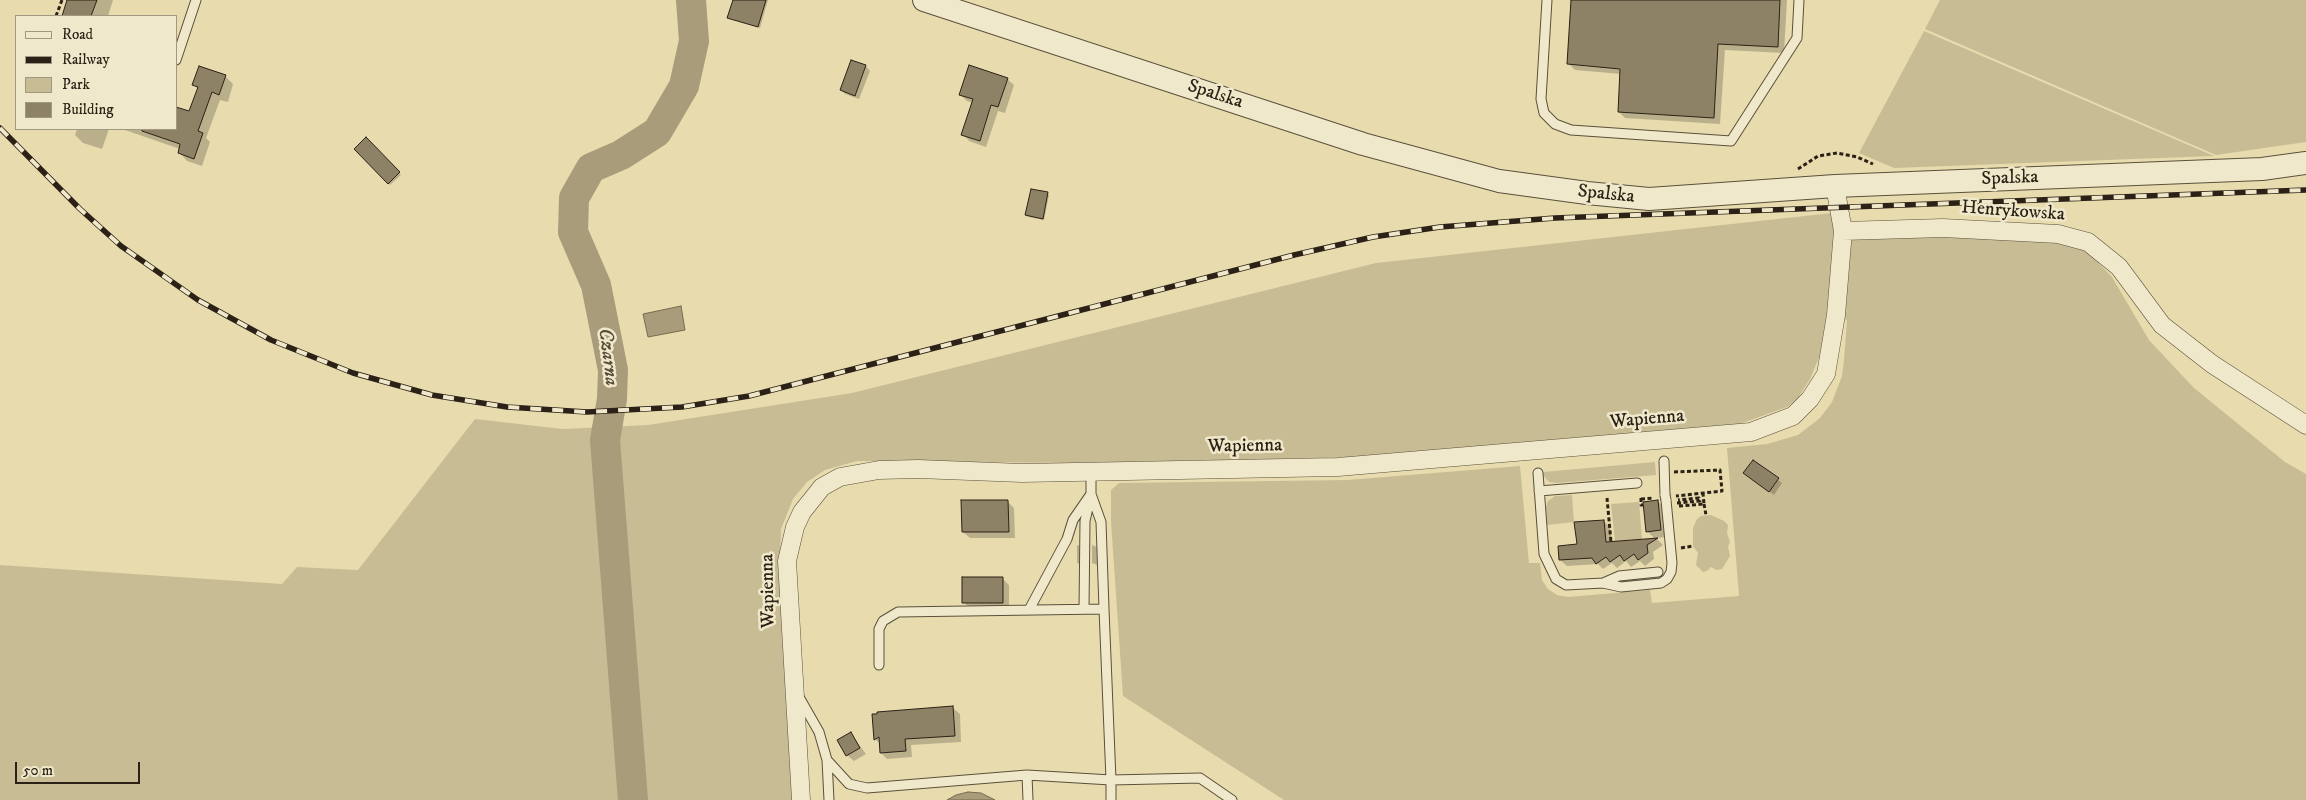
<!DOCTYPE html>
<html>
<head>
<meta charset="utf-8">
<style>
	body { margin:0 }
	#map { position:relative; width:2306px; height:800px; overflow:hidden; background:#e8dcae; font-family:"IM FELL DW Pica",serif }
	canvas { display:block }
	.legend { position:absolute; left:15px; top:15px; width:162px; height:115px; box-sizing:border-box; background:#f0e8ca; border:1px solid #a19882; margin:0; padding:6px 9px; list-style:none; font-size:15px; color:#2b2116 }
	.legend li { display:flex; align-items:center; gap:10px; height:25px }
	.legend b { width:25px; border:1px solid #a19882 }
	.scale { position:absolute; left:15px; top:762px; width:125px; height:22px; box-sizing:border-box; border:2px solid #2b2116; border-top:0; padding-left:6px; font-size:15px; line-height:18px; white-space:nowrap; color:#2b2116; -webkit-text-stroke:4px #f0e8ca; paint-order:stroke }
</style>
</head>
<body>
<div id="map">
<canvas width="2306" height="800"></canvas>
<ul class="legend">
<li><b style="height:6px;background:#f0e8ca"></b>Road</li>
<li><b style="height:6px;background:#2b2116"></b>Railway</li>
<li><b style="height:14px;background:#c8bc94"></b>Park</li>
<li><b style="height:14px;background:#8d8265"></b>Building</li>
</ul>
<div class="scale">50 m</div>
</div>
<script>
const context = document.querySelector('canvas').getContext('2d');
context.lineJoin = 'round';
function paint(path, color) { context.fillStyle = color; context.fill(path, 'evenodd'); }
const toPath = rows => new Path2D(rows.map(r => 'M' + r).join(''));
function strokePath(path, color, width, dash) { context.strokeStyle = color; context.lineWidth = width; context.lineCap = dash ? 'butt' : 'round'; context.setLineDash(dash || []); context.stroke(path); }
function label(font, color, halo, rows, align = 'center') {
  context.font = font + ' "IM FELL DW Pica",serif'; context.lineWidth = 5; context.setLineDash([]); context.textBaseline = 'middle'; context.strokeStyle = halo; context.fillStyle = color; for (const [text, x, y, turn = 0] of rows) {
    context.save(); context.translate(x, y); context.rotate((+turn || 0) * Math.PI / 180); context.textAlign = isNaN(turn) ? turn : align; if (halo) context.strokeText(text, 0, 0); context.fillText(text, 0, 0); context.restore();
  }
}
paint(toPath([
	[1940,0,2306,0,2306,142,2216,155,1925,29],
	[1924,31,2214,156,1894,168,1859,153],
	[1832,213,1835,230,1827,317,1820,355,1810,379,1798,398,1787,407,1737,425,1360,457,1079,463,857,461,825,470,807,482,793,499,781,529,780,556,794,800,0,800,0,565,282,584,297,567,358,570,475,419,563,429,648,425,852,393,1376,263],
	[1943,236,2056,240,2085,249,2112,277,2149,340,2194,388,2285,462,2306,474,2306,800,1284,800,1123,696,1111,522,1111,490,1119,483,1348,480,1520,466,1529,563,1540,563,1542,580,1548,589,1557,595,1568,597,1650,590,1652,603,1739,596,1727,448,1767,444,1798,435,1820,418,1832,402,1842,376,1844,360,1847,320,1844,319,1851,237],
	[1655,462,1656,475,1557,483,1549,482,1543,475,1543,472],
	[1572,495,1574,522,1547,525,1546,507,1548,501,1555,496],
	[1639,502,1642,539,1615,541,1611,504],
	[1711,515,1724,521,1728,525,1727,533,1730,542,1728,547,1730,556,1722,569,1717,570,1711,567,1707,571,1703,572,1696,565,1698,553,1693,546,1693,528,1697,519,1701,516]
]), '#c8bc94');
const water = toPath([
	[681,306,685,330,648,337,643,314,681,306],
	[968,792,981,793,995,800,947,800,956,795,968,792]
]);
paint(water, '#a89c7a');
strokePath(water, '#766b52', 1);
paint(toPath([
	[69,0,113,0,108,16,63,16],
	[734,0,768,0,760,28,729,18],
	[1572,0,1787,0,1784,53,1725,50,1720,124,1625,118,1619,112,1621,74,1575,70,1569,64],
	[852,61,866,66,870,71,859,99,845,94,841,90],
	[225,76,233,84,228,102,220,100,206,138,210,142,202,166,187,161,179,152,180,149,122,129,176,129,190,113,198,89,194,85],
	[1007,79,1014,85,1005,113,998,111,986,147,969,141,963,134,973,103,967,101,961,95],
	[77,129,109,129,102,149,83,143,75,135],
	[366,139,401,175,390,185,355,149],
	[1048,194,1049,195,1044,220,1028,217,1026,215],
	[1753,461,1782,483,1774,495,1745,473],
	[1007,501,1014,508,1015,538,970,538,963,532],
	[1658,501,1664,508,1667,537,1656,538,1663,545,1653,552,1654,559,1645,566,1640,561,1631,567,1626,561,1617,568,1612,563,1603,569,1598,564,1567,566,1560,560,1604,521,1610,528,1612,543,1655,539,1647,531],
	[1077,545,1080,546,1080,564,1077,563],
	[1092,545,1097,547,1097,565,1092,563],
	[1003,579,1009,585,1009,609,970,609,964,602],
	[953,708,960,714,961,742,911,745,912,757,887,759,881,753,880,744,875,739,878,715],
	[851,734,866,754,854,761,847,755]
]), '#0003');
strokePath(toPath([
	[633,800,605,440,612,399,613,370,596,285,573,232,574,198,591,168,621,155,657,132,684,86,694,41,691,0]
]), '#a89c7a', 30);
const building = toPath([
	[67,0,97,0,91,16,62,16,67,0],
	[733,0,766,0,758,27,727,18,733,0],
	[1571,0,1780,0,1778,47,1718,44,1714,118,1618,112,1620,69,1567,64,1571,0],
	[851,60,866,65,855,96,840,90,851,60],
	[969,65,1008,78,998,107,991,105,980,141,961,135,973,99,959,95,969,65],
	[199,66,226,75,219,95,212,92,198,131,203,133,194,159,178,153,180,144,142,131,142,129,176,129,176,107,189,111,198,87,192,85,199,66],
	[366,137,400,172,388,184,354,149,366,137],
	[1031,189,1048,192,1043,219,1025,215,1031,189],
	[1753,460,1779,478,1769,492,1743,473,1753,460],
	[961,500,1008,500,1009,532,962,532,961,500],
	[1658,500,1661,530,1646,532,1643,502,1658,500],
	[1604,520,1606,542,1658,538,1647,545,1648,553,1638,560,1634,554,1624,561,1620,555,1610,562,1606,557,1596,564,1592,558,1559,560,1558,546,1577,544,1574,522,1604,520],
	[962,577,1003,577,1003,603,962,603,962,577],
	[953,706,955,736,905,739,906,751,880,753,879,737,874,740,872,714,877,714,877,712,953,706],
	[851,732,860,748,846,756,837,740,851,732]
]);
paint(building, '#8d8265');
strokePath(building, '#2b2116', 1);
const service = toPath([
	[1547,0,1541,99,1544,113,1555,124,1571,130,1731,141,1797,38,1799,0],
	[176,60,196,0],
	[1664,461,1665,495],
	[1091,471,1091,494,1101,522,1104,609],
	[1538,473,1544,554,1556,579,1566,585,1603,583,1621,587,1661,583,1667,579,1671,572,1672,563,1666,500],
	[1539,491,1637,483],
	[1603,583,1619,576,1658,572],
	[1030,608,1067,539,1073,520,1091,494],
	[1084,609,1085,521,1090,499],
	[879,665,879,629,883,621,898,612,1104,609,1111,780,1200,778,1232,800],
	[799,697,819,732,827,760,829,800],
	[827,760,849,784,867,788,1027,775,1111,780,1111,800],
	[1027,775,1028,800]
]);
const minor = toPath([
	[1835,186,1843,231,1943,228,2058,234,2088,242,2119,267,2162,325,2212,364,2306,425],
	[801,800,787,561,795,527,802,512,822,487,840,477,879,470,918,469,1022,473,1338,467,1751,432,1793,416,1810,399,1826,374,1836,315,1843,231]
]);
const tertiary = toPath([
	[924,0,1363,144,1499,181,1587,193,1649,199,1835,186,2262,169,2306,163]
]);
strokePath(service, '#5a503c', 11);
strokePath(minor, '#5a503c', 19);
strokePath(tertiary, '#5a503c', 24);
strokePath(toPath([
	[56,16,62,0],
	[1798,169,1818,156,1837,153,1857,157,1873,164],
	[1674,472,1720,470,1722,491,1676,496],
	[1607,498,1611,542],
	[1641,498,1641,505,1643,505],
	[1641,499,1654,498],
	[1677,503,1700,501,1699,498,1678,500],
	[1704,504,1706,515],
	[1679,506,1704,504,1703,493],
	[1681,548,1693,546]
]), '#2b2116', 3, [4, 2.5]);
strokePath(service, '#f0e8ca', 9);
strokePath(minor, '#f0e8ca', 18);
strokePath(tertiary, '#f0e8ca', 22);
const rail = toPath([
	[0,128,80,209,121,246,198,300,271,340,353,373,432,395,507,407,587,412,682,407,749,396,1294,255,1373,237,1440,227,1555,218,2306,190]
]);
strokePath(rail, '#2b2116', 5.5);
strokePath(rail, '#f0e8ca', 4, [11]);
const serviceBridge = toPath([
	[1665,495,1666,500]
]);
strokePath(serviceBridge, '#5a503c', 11, []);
strokePath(serviceBridge, '#f0e8ca', 9);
label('19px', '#2b2116', '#f0e8ca', [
	["Spalska",1215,95,18],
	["Spalska",2010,179,-2],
	["Spalska",1606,195,6],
	["Henrykowska",2013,212,4],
	["Wapienna",1647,420,-5],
	["Wapienna",1245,447,-1],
	["Wapienna",769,591,-91]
]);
label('italic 20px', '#574c39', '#f0e8ca', [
	["Czarna",607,357,83]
]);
</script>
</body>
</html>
